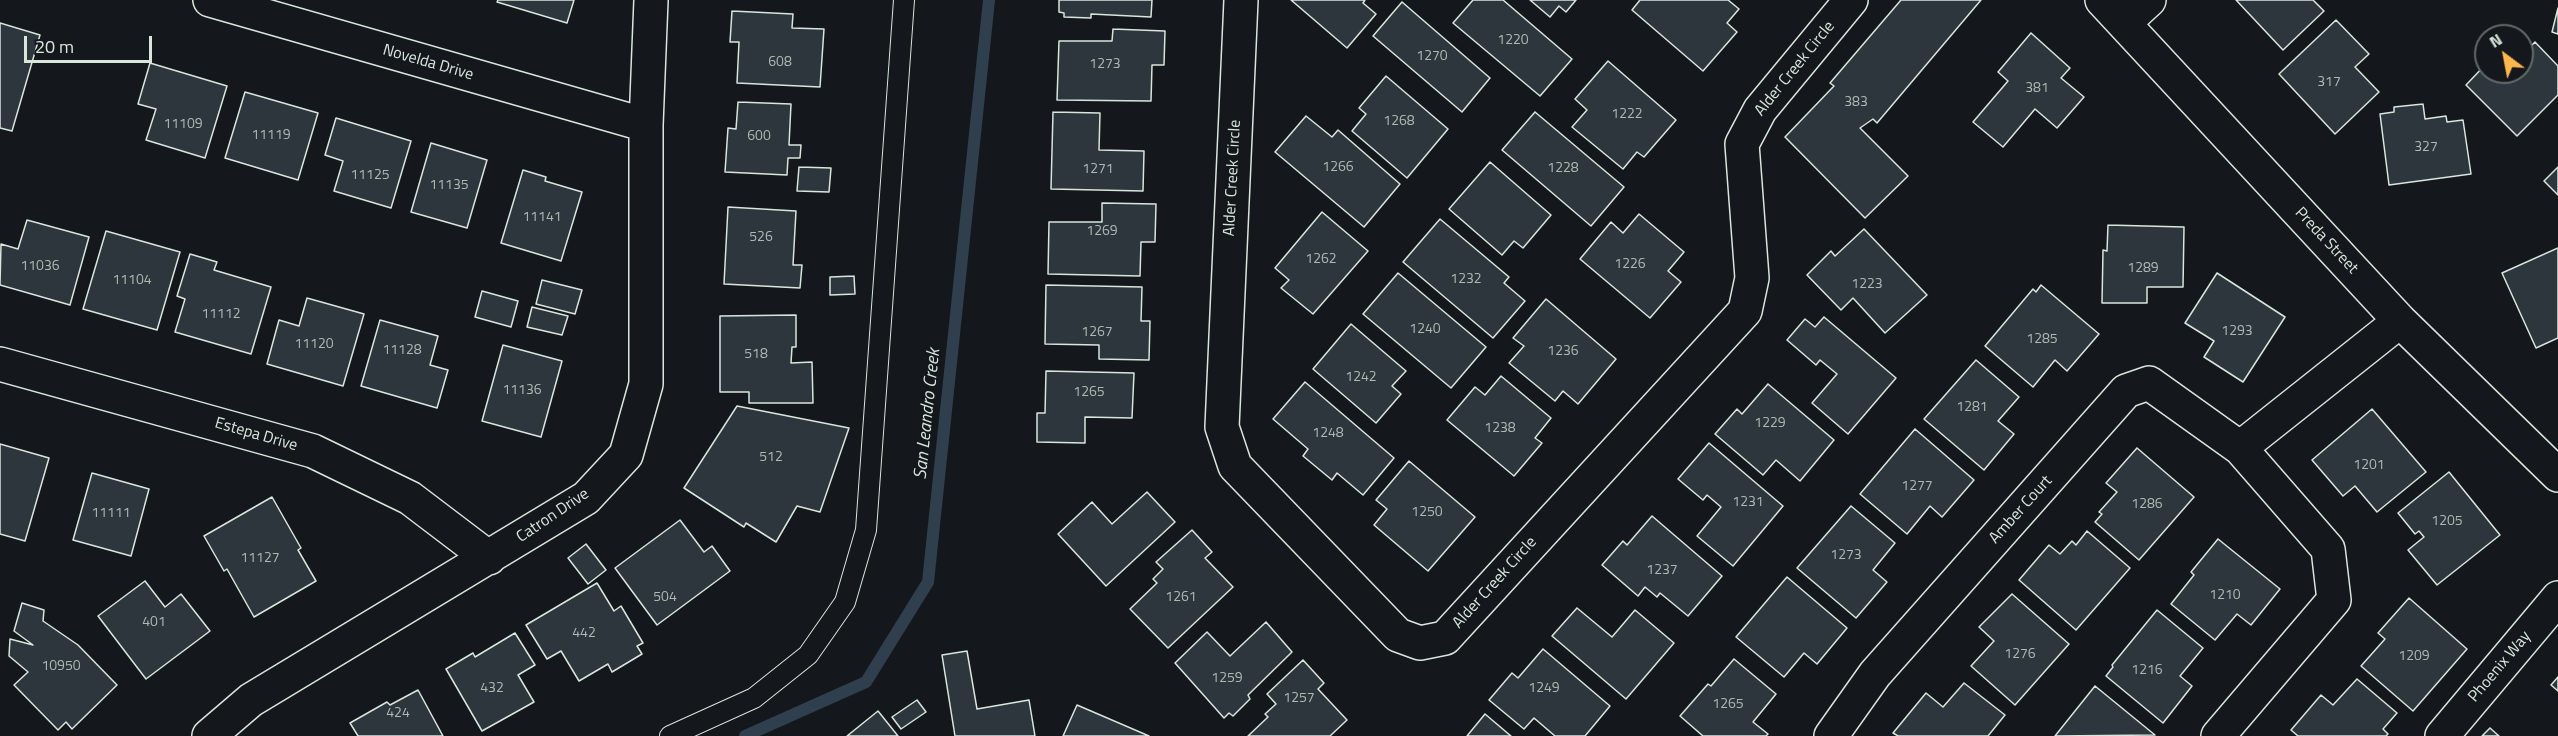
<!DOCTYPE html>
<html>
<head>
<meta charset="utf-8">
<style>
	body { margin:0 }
	#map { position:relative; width:2558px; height:736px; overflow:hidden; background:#14181c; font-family:"Titillium Web",sans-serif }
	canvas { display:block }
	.north { position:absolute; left:2474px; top:24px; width:60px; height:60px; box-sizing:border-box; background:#14181c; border:2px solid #626a69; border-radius:50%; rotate:328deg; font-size:16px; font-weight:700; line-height:24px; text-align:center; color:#d8e6dc }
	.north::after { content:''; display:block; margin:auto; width:21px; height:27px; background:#ffb74d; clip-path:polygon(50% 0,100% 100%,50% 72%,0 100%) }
	.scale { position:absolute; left:24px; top:36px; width:128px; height:27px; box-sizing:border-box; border:3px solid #d8e6dc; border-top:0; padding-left:8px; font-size:18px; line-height:21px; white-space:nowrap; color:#d8e6dc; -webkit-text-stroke:4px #14181c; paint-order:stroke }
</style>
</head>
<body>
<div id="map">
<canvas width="2558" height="736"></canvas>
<div class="north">N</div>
<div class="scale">20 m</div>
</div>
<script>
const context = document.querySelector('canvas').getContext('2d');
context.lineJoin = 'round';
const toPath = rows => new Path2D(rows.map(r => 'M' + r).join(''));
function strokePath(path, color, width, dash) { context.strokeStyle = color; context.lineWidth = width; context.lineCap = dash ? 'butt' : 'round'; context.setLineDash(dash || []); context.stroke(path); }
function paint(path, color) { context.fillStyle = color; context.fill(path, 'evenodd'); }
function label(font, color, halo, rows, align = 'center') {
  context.font = font + ' "Titillium Web",sans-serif'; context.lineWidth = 4.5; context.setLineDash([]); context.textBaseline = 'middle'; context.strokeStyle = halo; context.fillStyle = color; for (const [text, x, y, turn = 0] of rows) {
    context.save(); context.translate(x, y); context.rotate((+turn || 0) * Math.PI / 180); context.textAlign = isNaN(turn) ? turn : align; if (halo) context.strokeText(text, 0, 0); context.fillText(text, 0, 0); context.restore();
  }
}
strokePath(toPath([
	[745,736,866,682,928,582,989,0]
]), '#2f3f4d', 12);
const building = toPath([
	[498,0,574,0,567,23,497,2,498,0],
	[1059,0,1152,0,1151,17,1091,14,1091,18,1064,17,1064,13,1059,12,1059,0],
	[1291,0,1365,0,1363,3,1376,14,1347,48,1291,0],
	[1473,0,1503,0,1572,59,1540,96,1453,23,1473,0],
	[1530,0,1576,0,1566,12,1559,6,1550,17,1530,0],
	[1640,0,1728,0,1739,9,1727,23,1737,32,1703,71,1632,10,1640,0],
	[1901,0,1981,0,1877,123,1873,119,1860,128,1908,176,1865,218,1785,137,1834,86,1830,83,1901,0],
	[2236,0,2313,0,2324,11,2283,50,2236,0],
	[1402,2,1490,78,1462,112,1373,36,1402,2],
	[2558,8,2558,34,2552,32,2558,8],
	[732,11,793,14,792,28,824,29,820,87,737,83,739,42,730,42,732,11],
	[2336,20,2369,54,2355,67,2379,92,2335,134,2279,74,2336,20],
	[0,23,40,35,12,131,0,128,0,23],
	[1113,29,1165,31,1164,65,1152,65,1151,101,1057,100,1059,41,1112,41,1113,29],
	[2031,33,2070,68,2061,78,2084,97,2057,128,2035,109,2003,147,1973,122,2008,81,1998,72,2031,33],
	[2535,42,2558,66,2558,95,2517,136,2466,85,2486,64,2486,72,2522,72,2522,55,2535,42],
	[1608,61,1676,120,1644,157,1637,152,1623,169,1572,127,1587,110,1575,99,1608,61],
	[150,63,227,86,205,158,146,140,156,109,138,104,150,63],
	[1386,76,1448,129,1407,178,1352,131,1366,114,1359,108,1386,76],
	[245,92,318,113,298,180,225,158,245,92],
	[738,102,791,104,789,145,801,145,800,158,788,158,787,175,725,172,728,128,736,129,738,102],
	[2423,104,2425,119,2446,116,2447,122,2463,120,2471,174,2389,185,2380,114,2394,112,2394,107,2423,104],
	[1053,112,1100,113,1099,150,1144,151,1143,191,1051,189,1053,112],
	[1535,112,1624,187,1591,226,1502,150,1535,112],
	[1306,116,1332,137,1338,130,1400,184,1364,227,1275,152,1306,116],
	[336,118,411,141,391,208,334,191,343,161,325,155,336,118],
	[431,143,487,160,467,228,411,212,431,143],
	[1490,162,1551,215,1523,248,1514,241,1502,255,1449,209,1490,162],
	[799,167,831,168,829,192,797,191,799,167],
	[2558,167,2558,195,2544,181,2558,167],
	[523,170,546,177,545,181,582,192,561,261,501,243,523,170],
	[1102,203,1156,204,1155,242,1141,242,1140,276,1048,274,1049,222,1102,222,1102,203],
	[728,207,796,211,793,265,802,265,800,288,724,284,728,207],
	[1322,212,1368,251,1313,314,1281,288,1289,280,1275,268,1322,212],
	[1639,214,1684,252,1668,271,1681,282,1650,318,1580,259,1611,222,1623,233,1639,214],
	[1440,219,1509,277,1504,283,1525,301,1493,338,1403,262,1440,219],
	[27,220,89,237,70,305,0,285,1,244,18,249,27,220],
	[2108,225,2184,227,2183,287,2147,287,2147,303,2102,303,2103,250,2107,251,2108,225],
	[1864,229,1927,295,1885,333,1853,298,1841,310,1807,275,1831,251,1835,256,1864,229],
	[106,231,180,252,157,330,83,309,106,231],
	[2558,248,2558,338,2536,348,2502,273,2558,248],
	[190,254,217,262,214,270,271,287,251,354,175,332,185,299,177,296,190,254],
	[1398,273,1486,347,1451,388,1363,314,1398,273],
	[2217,273,2285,317,2243,382,2204,357,2214,341,2185,323,2217,273],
	[854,276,855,294,830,295,830,277,854,276],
	[542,280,582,290,575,314,536,304,542,280],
	[1046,285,1142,287,1141,321,1150,321,1149,360,1099,359,1099,345,1045,344,1046,285],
	[2041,285,2099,334,2067,371,2055,360,2033,387,1985,346,2033,289,2036,292,2041,285],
	[482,291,518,301,511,327,475,317,482,291],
	[307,298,364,314,343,386,267,364,279,320,299,326,307,298],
	[1546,299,1616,359,1578,404,1563,391,1555,401,1509,363,1524,346,1513,338,1546,299],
	[532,307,568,316,562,335,527,327,532,307],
	[796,315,796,347,792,347,791,363,812,362,813,403,749,403,749,392,720,392,720,316,796,315],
	[1824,317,1896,378,1848,434,1812,403,1837,374,1820,360,1816,365,1787,340,1805,319,1815,327,1824,317],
	[380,320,438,336,430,365,448,370,437,408,361,386,380,320],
	[1351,324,1406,371,1392,386,1401,394,1376,423,1313,369,1351,324],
	[503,345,562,361,541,437,482,421,503,345],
	[1976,360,2019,397,1998,421,2014,434,1984,470,1924,419,1976,360],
	[1046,371,1134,373,1132,418,1085,417,1085,443,1037,442,1037,413,1045,413,1046,371],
	[1501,376,1551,418,1535,438,1542,443,1514,476,1447,420,1475,387,1485,395,1501,376],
	[1305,382,1394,458,1363,495,1337,473,1332,480,1303,456,1308,449,1273,419,1305,382],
	[1768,384,1834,440,1800,481,1776,460,1763,475,1715,434,1737,409,1742,414,1768,384],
	[737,406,849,428,820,512,797,506,776,542,746,523,744,527,684,488,737,406],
	[2372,409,2426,472,2377,512,2355,486,2343,496,2312,460,2372,409],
	[1915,429,1974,480,1942,517,1930,506,1907,534,1860,494,1915,429],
	[1709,443,1783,506,1733,566,1697,536,1721,507,1707,495,1703,500,1678,479,1709,443],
	[0,444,49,458,25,541,0,534,0,444],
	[2137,448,2194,497,2139,560,2095,522,2102,514,2099,512,2117,492,2106,483,2137,448],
	[1409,461,1475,517,1428,571,1374,525,1387,509,1376,500,1409,461],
	[2449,472,2500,535,2437,585,2408,550,2424,537,2419,531,2415,534,2398,513,2449,472],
	[92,473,149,489,131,556,73,540,92,473],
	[1147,492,1175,522,1106,586,1058,534,1092,502,1112,524,1147,492],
	[272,497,301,548,298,550,316,581,254,617,227,569,224,571,204,536,272,497],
	[1851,506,1895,543,1873,570,1887,582,1856,618,1797,568,1851,506],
	[1652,516,1722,576,1688,616,1660,593,1657,597,1645,587,1638,596,1602,565,1623,541,1627,545,1652,516],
	[680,520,704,552,712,546,730,571,657,625,615,568,680,520],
	[1192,530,1212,552,1205,558,1233,587,1168,648,1130,609,1157,583,1153,579,1163,569,1156,562,1192,530],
	[2087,531,2130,568,2076,630,2019,580,2049,545,2060,554,2072,541,2076,545,2087,531],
	[2218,539,2280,589,2251,625,2237,614,2215,640,2171,604,2194,575,2191,572,2218,539],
	[586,544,606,570,588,584,568,558,586,544],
	[1787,577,1847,628,1817,664,1804,653,1784,677,1736,637,1787,577],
	[145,581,165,607,181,594,210,631,146,679,98,616,145,581],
	[597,583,614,611,621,606,643,643,637,646,642,654,612,672,608,664,579,681,561,651,547,659,526,625,597,583],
	[2012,594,2069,644,2015,705,1971,666,1994,641,1979,627,2012,594],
	[2409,598,2467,649,2413,711,2361,666,2385,639,2378,633,2409,598],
	[22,603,44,610,43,621,78,645,117,685,72,729,66,722,58,730,14,685,28,672,9,656,10,639,33,645,14,631,22,603],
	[1577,608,1612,637,1635,610,1674,643,1626,699,1552,636,1577,608],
	[2157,610,2203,648,2180,676,2192,686,2163,723,2106,676,2113,667,2112,665,2157,610],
	[1266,622,1292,652,1248,695,1250,699,1233,716,1229,713,1224,718,1175,663,1207,632,1230,656,1266,622],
	[515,633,535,665,518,675,534,702,482,731,446,669,473,653,475,657,515,633],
	[1543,649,1610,706,1585,736,1555,736,1534,718,1524,729,1489,700,1512,673,1518,678,1543,649],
	[967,651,977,709,1029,700,1035,736,955,736,942,655,967,651],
	[1734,659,1776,694,1753,722,1768,734,1766,736,1703,736,1680,716,1708,684,1711,686,1734,659],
	[1303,660,1324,683,1318,689,1347,720,1330,736,1248,736,1268,717,1265,714,1276,704,1267,694,1303,660],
	[2558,677,2558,691,2551,685,2558,677],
	[2357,679,2397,713,2383,729,2388,734,2386,736,2298,736,2291,730,2321,695,2333,705,2357,679],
	[1964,683,2005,715,1988,736,1898,736,1893,733,1926,693,1943,707,1964,683],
	[2095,686,2155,735,2055,736,2095,686],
	[418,690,443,736,358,736,350,723,387,702,390,705,418,690],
	[917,700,926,712,901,729,892,717,917,700],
	[1077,705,1149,736,1063,736,1077,705],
	[878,711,898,736,847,736,878,711],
	[1485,714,1511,736,1467,736,1485,714],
	[2490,728,2499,736,2482,736,2490,728]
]);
paint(building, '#2c363c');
strokePath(building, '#d8e6dc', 1.5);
const lane = toPath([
	[670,736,754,698,808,655,845,602,866,530,904,0]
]);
const street = toPath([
	[210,0,646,125],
	[1241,0,1222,427,1235,466,1398,635,1420,643,1445,638,1745,311,1752,278,1742,144,1760,110,1851,0],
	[2102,0,2400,321,2558,475],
	[2124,23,2149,0],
	[0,364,313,451,410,498,489,558],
	[2240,448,2400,321],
	[209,736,251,700,586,498,626,455,646,384,646,125,651,0],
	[1831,736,1875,674,2126,391,2149,383,2240,448,2328,549,2334,600,2218,736],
	[2442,736,2558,598]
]);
strokePath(lane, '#d8e6dc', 22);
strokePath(street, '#d8e6dc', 36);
strokePath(lane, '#14181c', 20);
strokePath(street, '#14181c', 33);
label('14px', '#adbab4', null, [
	["1220",1513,41],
	["1270",1432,57],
	["608",780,63],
	["1273",1105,65],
	["317",2329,83],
	["381",2037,89],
	["383",1856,103],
	["1222",1627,115],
	["1268",1399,122],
	["11109",183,125],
	["11119",271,136],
	["600",759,137],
	["327",2426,148],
	["1266",1338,168],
	["1228",1563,169],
	["1271",1098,170],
	["11125",370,176],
	["11135",449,186],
	["11141",542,218],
	["1269",1102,232],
	["526",761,238],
	["1262",1321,260],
	["1226",1630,265],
	["11036",40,267],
	["1289",2143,269],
	["1232",1466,280],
	["11104",132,281],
	["1223",1867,285],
	["11112",221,315],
	["1240",1425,330],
	["1293",2237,332],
	["1267",1097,333],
	["1285",2042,340],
	["11120",314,345],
	["11128",402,351],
	["1236",1563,352],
	["518",756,355],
	["1242",1361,378],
	["11136",522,391],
	["1265",1089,393],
	["1281",1972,408],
	["1229",1770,424],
	["1238",1500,429],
	["1248",1328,434],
	["512",771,458],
	["1201",2369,466],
	["1277",1917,487],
	["1231",1748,503],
	["1286",2147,505],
	["1250",1427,513],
	["11111",111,514],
	["1205",2447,522],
	["1273",1846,556],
	["11127",260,559],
	["1237",1662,571],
	["1210",2225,596],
	["504",665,598],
	["1261",1181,598],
	["401",154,623],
	["442",584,634],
	["1276",2020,655],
	["1209",2414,657],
	["10950",61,667],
	["1216",2147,671],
	["1259",1227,679],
	["432",492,689],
	["1249",1544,689],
	["1257",1299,699],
	["1265",1728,705],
	["424",398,714]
]);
label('16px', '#d8e6dc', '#14181c', [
	["Novelda Drive",428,63,16],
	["Alder Creek Circle",1795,69,-51],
	["Alder Creek Circle",1233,178,-87],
	["Preda Street",2326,241,47],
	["Estepa Drive",256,435,16],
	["Amber Court",2021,510,-48],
	["Catron Drive",553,516,-34],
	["Alder Creek Circle",1495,583,-48],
	["Phoenix Way",2500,667,-50]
]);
label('italic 18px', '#d8e6dc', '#14181c', [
	["San Leandro Creek",928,414,-84]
]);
</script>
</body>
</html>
